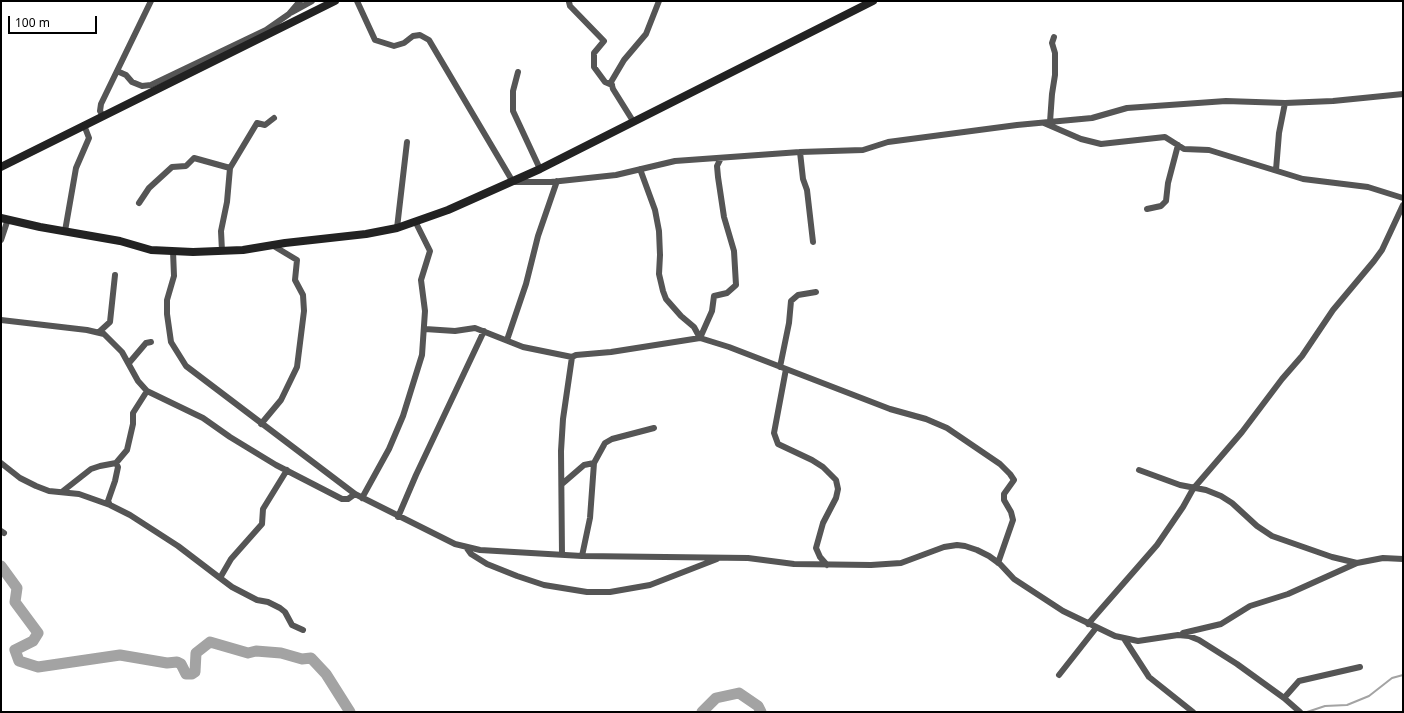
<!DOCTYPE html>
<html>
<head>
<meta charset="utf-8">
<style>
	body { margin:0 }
	#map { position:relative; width:1404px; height:713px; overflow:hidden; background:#fff; font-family:"Noto Sans",sans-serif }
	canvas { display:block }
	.frame { position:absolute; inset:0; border:2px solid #000; pointer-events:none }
	.scale { position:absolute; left:8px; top:16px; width:89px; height:18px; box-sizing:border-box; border:2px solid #000; border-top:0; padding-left:5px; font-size:12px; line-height:14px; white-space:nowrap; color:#000; -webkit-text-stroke:3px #fff; paint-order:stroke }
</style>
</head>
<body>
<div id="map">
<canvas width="1404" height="713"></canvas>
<div class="frame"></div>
<div class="scale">100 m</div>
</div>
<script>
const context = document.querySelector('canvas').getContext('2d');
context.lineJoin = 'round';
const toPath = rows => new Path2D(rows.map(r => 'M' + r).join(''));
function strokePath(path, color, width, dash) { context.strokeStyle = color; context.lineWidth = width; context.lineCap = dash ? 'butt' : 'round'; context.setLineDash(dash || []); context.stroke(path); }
strokePath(toPath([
	[1307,712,1325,706,1347,705,1369,696,1392,678,1403,675]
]), '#a3a3a3', 2);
strokePath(toPath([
	[1,566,17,588,15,602,38,633,33,641,15,650,19,661,38,667,120,655,167,663,177,662,181,664,186,674,192,674,195,672,196,653,210,642,248,653,256,651,281,653,302,659,311,658,326,674,350,712],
	[702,712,716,698,739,693,758,706,761,712]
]), '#a3a3a3', 11);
strokePath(toPath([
	[357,1,375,40,394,46,404,43,413,36,420,35,429,40,513,182,551,182,616,175,675,161,800,152,863,150,888,142,1017,125,1092,118,1127,108,1226,101,1285,103,1333,101,1403,94],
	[569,2,570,6,604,41,594,53,594,67,605,82,612,85],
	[292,12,312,1],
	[117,71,126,75,132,82,142,86,151,85,266,30,289,14,300,1],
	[518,72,513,91,513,111,540,169],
	[103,116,100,111,101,104,151,1],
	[633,121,613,89,611,82,624,60,646,34,659,1],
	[1050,122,1052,94,1055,75,1055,53,1052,43,1054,37],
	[1044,123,1081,139,1101,144,1165,137,1184,149,1209,150,1303,179,1368,187,1403,198],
	[800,152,803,179,807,190,813,242],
	[640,169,655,210,659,231,660,255,659,274,663,291,666,299,681,316,694,327,700,338],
	[1276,170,1279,133,1285,103],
	[139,203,149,188,172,167,186,166,194,158,230,168],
	[1147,209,1161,206,1166,201,1168,183,1178,145],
	[397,228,407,142],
	[65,231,76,168,89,138,84,125],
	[1,240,8,219],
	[173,251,174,276,167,300,167,314,171,342,186,366,355,494,455,544,480,550,582,556,748,558,794,564,871,565,901,563,944,547,957,545,965,546,977,550,989,556,1000,564,1014,579,1063,611,1115,636,1138,641,1178,635,1189,636,1199,640,1237,664,1284,698,1300,712],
	[222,251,221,231,227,202,230,168,257,123,265,125,274,118],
	[1,320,87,330,104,334,122,352,138,381,147,391,203,418,230,437,276,465,342,499,348,499,355,494],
	[425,329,455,331,475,328,523,347,572,357],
	[99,332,110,322,115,275],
	[700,338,712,311,714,296,727,293,736,285,734,251,724,217,718,177,717,166,721,158],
	[507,340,526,284,538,236,557,181],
	[129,363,146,343,151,342],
	[780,367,789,323,791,301,798,295,816,292],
	[786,369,774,433,778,444,812,460,823,467,836,480,838,489,836,498,823,523,816,548,820,557,827,565],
	[261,424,281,400,297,367,304,311,303,295,295,280,297,260,272,245],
	[1,463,20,478,36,486,49,491,79,494,110,505,130,515,178,546,220,578,231,559,262,524,263,509,287,470],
	[116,463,127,450,133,424,133,413,147,391],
	[1139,470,1180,485,1206,490,1221,496,1232,503,1257,526,1272,536,1332,557,1357,563],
	[562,484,584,465,594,463,605,443,612,439,654,428],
	[63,491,91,469,100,466,116,463,118,467,115,481,108,501,110,505],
	[362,498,389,449,403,416,422,355,425,311,421,280,430,251,416,223],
	[398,517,416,475,484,331],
	[1,531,4,533],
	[466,547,471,554,487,564,517,576,544,585,587,592,610,592,650,585,717,559],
	[562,555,561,451,563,419,572,357,576,355,611,352,700,338,729,347,890,409,926,419,947,428,1000,464,1010,474,1014,480,1004,494,1004,500,1011,512,1013,520,998,563],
	[582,556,590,518,594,463],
	[220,578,232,587,257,600,268,602,280,608,285,612,292,625,303,630],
	[1088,624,1157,545,1183,507,1193,489,1242,432,1282,379,1302,356,1333,310,1374,261,1382,250,1403,205],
	[1183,633,1221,624,1250,606,1288,594,1357,563,1383,558,1403,559],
	[1125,640,1149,677,1193,712],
	[1059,675,1096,628],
	[1284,698,1299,681,1360,667]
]), '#555', 6);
strokePath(toPath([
	[1,167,335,1],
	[1,218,40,227,120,241,151,250,193,252,243,250,285,243,366,234,397,228,448,210,540,169,873,1]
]), '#222', 8);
</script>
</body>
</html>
